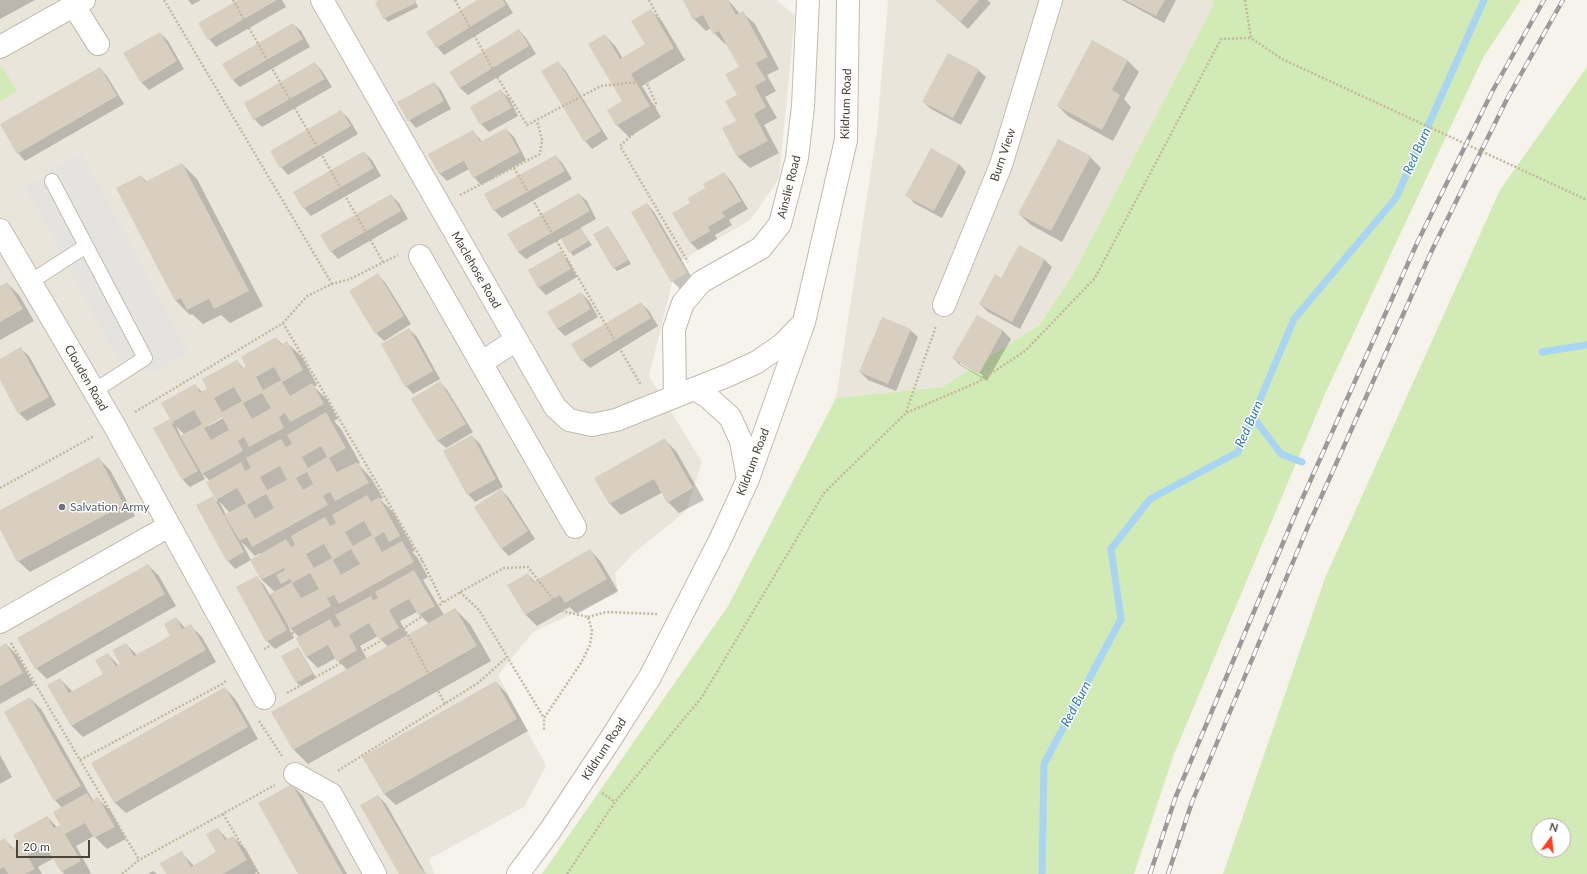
<!DOCTYPE html>
<html>
<head>
<meta charset="utf-8">
<style>
	body { margin:0 }
	#map { position:relative; width:1587px; height:874px; overflow:hidden; background:#f6f3ec; font-family:Lato,sans-serif }
	canvas { display:block }
	.north { position:absolute; left:1531px; top:818px; width:40px; height:40px; box-sizing:border-box; background:#fff; border:1px solid #b7b4b0; border-radius:50%; rotate:15deg; font-size:11px; font-weight:700; line-height:16px; text-align:center; color:#4b4439 }
	.north::after { content:''; display:block; margin:auto; width:14px; height:18px; background:#fc3f1d; clip-path:polygon(50% 0,100% 100%,50% 72%,0 100%) }
	.scale { position:absolute; left:16px; top:840px; width:74px; height:18px; box-sizing:border-box; border:2px solid #4b4439; border-top:0; padding-left:5px; font-size:12px; line-height:14px; white-space:nowrap; color:#4b4439; -webkit-text-stroke:3px #fff; paint-order:stroke }
</style>
</head>
<body>
<div id="map">
<canvas width="1587" height="874"></canvas>
<div class="north">N</div>
<div class="scale">20 m</div>
</div>
<script>
const context = document.querySelector('canvas').getContext('2d');
context.lineJoin = 'round';
function paint(path, color) { context.fillStyle = color; context.fill(path, 'evenodd'); }
const toPath = rows => new Path2D(rows.map(r => 'M' + r).join(''));
function strokePath(path, color, width, dash) { context.strokeStyle = color; context.lineWidth = width; context.lineCap = dash ? 'butt' : 'round'; context.setLineDash(dash || []); context.stroke(path); }
function label(font, color, halo, rows, align = 'center') {
  context.font = font + ' Lato,sans-serif'; context.lineWidth = 3; context.setLineDash([]); context.textBaseline = 'middle'; context.strokeStyle = halo; context.fillStyle = color; for (const [text, x, y, turn = 0] of rows) {
    context.save(); context.translate(x, y); context.rotate((+turn || 0) * Math.PI / 180); context.textAlign = isNaN(turn) ? turn : align; if (halo) context.strokeText(text, 0, 0); context.fillText(text, 0, 0); context.restore();
  }
}
paint(toPath([
	[0,0,776,0,795,15,779,179,750,220,677,263,649,376,702,462,686,511,634,553,615,573,618,593,533,632,498,675,546,766,524,807,429,859,434,874,0,874],
	[888,0,1213,0,1213,6,1073,274,1039,325,942,387,836,398,877,131]
]), '#eae5da');
paint(toPath([
	[1213,0,1521,0,1483,58,1325,394,1174,754,1134,874,542,874,728,606,836,398,942,387,1039,325,1073,274,1213,6],
	[2,67,17,91,0,101,0,68],
	[1587,67,1587,874,1223,874,1325,578,1500,190],
	[1539,826,1563,826,1563,850,1539,850]
]), '#d2eab5');
paint(toPath([
	[82,153,188,352,152,373,118,360,25,186]
]), '#e5e3e0');
paint(toPath([
	[0,0,35,0,0,19],
	[188,0,201,0,192,5],
	[240,0,282,0,286,7,216,47,209,39],
	[382,0,415,0,418,7,388,22,384,18],
	[479,0,505,0,513,13,444,55,437,47],
	[685,0,728,0,740,14,743,13,755,24,779,69,767,75,776,91,765,97,777,118,764,125,779,153,750,168,738,157,723,129,737,122,740,67,727,44,725,44,714,33,711,28,706,31,694,19],
	[936,0,987,0,991,3,968,29],
	[1122,0,1176,0,1164,23],
	[650,10,662,21,685,60,642,86,661,117,629,137,617,125,623,101,605,35,616,47,623,59,647,44],
	[293,24,301,31,310,47,240,87,233,80],
	[519,30,526,38,536,54,468,95,460,88,450,72],
	[160,33,168,41,184,69,149,90,141,82],
	[1127,60,1139,72,1124,99,1131,107,1113,141,1069,117,1058,106],
	[558,62,565,70,608,139,592,149,585,141],
	[315,63,322,71,332,87,262,127,254,119],
	[100,68,107,76,124,104,25,161,18,153],
	[978,70,986,77,961,125,931,109,923,102],
	[434,83,441,90,451,109,416,128,409,120],
	[501,91,509,98,518,116,489,132,481,124,471,107],
	[341,111,349,119,358,134,288,175,281,167],
	[506,129,514,137,526,160,481,185,474,177,469,169,447,181,439,173,473,131,482,142],
	[364,152,372,160,381,176,311,216,304,208],
	[556,156,563,164,572,179,502,218,494,210],
	[1090,157,1101,168,1062,242,1031,225,1019,214],
	[182,164,197,179,263,306,230,323,221,315,203,324,192,314,190,315,175,300,141,176,147,182],
	[959,164,966,172,942,218,914,203,907,195],
	[724,173,731,181,748,209,729,220,732,225,715,235,717,239,698,250,690,242,692,203],
	[579,194,587,201,596,219,580,228,592,245,573,256,562,238,526,259,518,252],
	[391,195,399,203,408,219,338,259,331,251],
	[647,204,654,212,694,281,680,289,672,281],
	[608,227,611,231,631,264,617,271,614,268],
	[1019,246,1045,260,1052,267,1020,329,988,312,980,304,1002,279],
	[560,253,568,260,577,277,546,295,538,287],
	[378,275,385,282,411,324,384,341,376,333],
	[7,283,19,295,34,321,0,340,0,287],
	[581,293,589,301,598,317,565,336,557,328],
	[641,303,649,311,658,326,590,368,582,360,572,345],
	[977,316,1003,331,1011,339,987,381,960,365,953,358],
	[960,362,983,375,982,377,960,364],
	[409,329,417,337,440,379,413,394,406,386],
	[910,330,918,337,896,391,868,380,860,372],
	[276,338,283,345,287,343,302,357,317,385,314,387,327,399,338,419,334,421,341,429,360,463,358,464,371,478,383,498,380,499,394,513,415,551,412,552,417,557,428,577,423,580,444,615,455,609,470,624,491,661,308,764,293,749,347,670,336,658,318,668,307,657,297,639,299,637,288,626,294,638,275,649,267,641,257,578,264,585,270,595,275,592,262,580,251,560,261,555,260,553,255,556,241,541,251,560,235,569,228,561,212,498,218,502,207,482,210,481,202,473,205,479,190,487,183,480,154,429,169,421,174,424,162,403,195,385,203,393,208,389,237,361,244,369],
	[226,414,227,416,209,426,207,425],
	[176,426,185,435,181,437],
	[219,501,230,513,226,515],
	[417,612,429,624,408,636,400,621],
	[378,636,388,647,367,659,360,646],
	[21,349,29,356,56,405,27,421,19,413,0,378,0,360],
	[440,382,447,390,473,432,446,448,438,441,413,399],
	[472,436,480,444,503,487,475,502,468,494],
	[665,440,676,451,704,500,679,513,668,502,663,492,621,515,610,504,596,478],
	[99,459,110,470,135,516,30,572,18,561,0,527,0,511],
	[501,490,509,498,535,539,509,556,502,549,475,507],
	[590,550,601,562,618,591,577,614,570,607,537,626,526,615,509,585,528,574,535,582],
	[148,565,159,576,176,606,47,679,36,668],
	[176,618,185,628,190,625,202,637,216,662,83,737,72,726,49,685,60,679,73,692,104,674,108,654,119,666,121,664,126,644,137,655,171,636],
	[6,644,18,656,34,685,0,704,0,648],
	[298,648,301,652,316,678,301,686,297,683,282,656],
	[496,682,507,694,528,731,396,805,384,794,364,757],
	[225,688,236,700,258,739,126,813,114,802],
	[30,698,41,709,91,797,94,801,98,799,110,810,126,839,107,849,94,836,76,846,91,873,89,874,64,874,54,858,38,867,42,874,0,874,0,842,4,839,14,849,20,845,47,817,58,828,61,826,62,808,55,800],
	[0,755,12,777,0,784],
	[292,785,303,796,347,874,300,874],
	[378,796,386,804,426,874,400,874],
	[218,829,228,840,233,837,245,848,258,872,254,874,167,874,181,852,194,866,218,853],
	[153,871,157,874,148,874]
]), '#0003');
strokePath(toPath([
	[1542,352,1587,345],
	[1253,417,1281,454,1302,462],
	[1042,874,1044,764,1121,619,1111,549,1150,499,1238,452,1294,319,1396,198,1484,0]
]), '#a9d4f2', 7);
paint(toPath([
	[238,0,277,0,208,40,198,23],
	[379,0,414,0,416,3,383,19,375,2],
	[477,0,503,0,506,5,436,48,426,32],
	[683,0,728,0,736,15,743,11,768,57,756,63,766,80,755,86,766,107,754,114,768,141,737,157,722,128,736,121,725,101,737,95,725,74,739,67,719,31,713,34,703,15,693,20],
	[935,0,979,0,960,22],
	[1125,0,1165,0,1156,16],
	[651,9,674,48,631,74,650,106,616,126,607,110,622,101,588,44,605,34,620,59,645,44,631,21],
	[293,23,303,39,232,80,222,64],
	[519,29,529,46,460,88,449,72],
	[160,32,177,61,141,83,123,53],
	[1092,40,1128,60,1112,90,1120,95,1102,130,1057,106],
	[948,53,979,69,953,118,922,102],
	[558,61,601,131,584,142,541,71],
	[315,62,325,79,253,120,244,103],
	[100,67,117,96,17,154,0,124],
	[434,82,444,101,408,121,397,102],
	[501,89,512,108,480,125,470,107],
	[341,110,351,126,280,168,270,151],
	[506,128,520,152,473,178,464,161,439,174,428,154,473,130,480,142],
	[1058,139,1091,156,1051,231,1018,214],
	[931,148,959,164,934,211,905,196],
	[364,151,374,168,303,209,293,192],
	[556,155,565,171,493,211,484,194],
	[182,163,249,291,214,309,209,299,187,310,181,298,175,301,116,188,141,175,145,182],
	[724,172,741,201,722,212,725,217,708,227,710,231,690,243,672,213,690,203,688,198,705,188,703,184],
	[579,193,590,211,518,252,507,234],
	[391,194,401,211,330,252,320,235],
	[647,203,687,273,671,282,631,212],
	[608,226,628,260,613,269,593,234],
	[581,228,589,241,569,253,561,239],
	[1019,245,1045,259,1012,322,979,304,995,274,1001,278],
	[561,251,571,269,538,288,528,270],
	[378,273,404,316,375,334,349,291],
	[7,282,23,309,0,322,0,286],
	[581,292,591,309,557,329,547,312],
	[641,302,651,318,581,361,571,344],
	[977,315,1003,330,979,374,952,358],
	[882,317,911,329,888,384,859,372],
	[409,328,433,371,405,387,381,344],
	[276,337,281,345,287,341,303,370,282,382,290,396,312,383,324,404,290,422,285,413,279,417,284,428,249,447,244,437,238,441,243,451,202,474,180,436,202,424,194,410,171,423,198,471,182,480,153,428,170,419,161,403,195,384,200,393,207,389,202,379,237,360,242,369,246,366,241,357],
	[274,367,281,380,263,390,256,377],
	[234,387,242,401,222,412,214,398],
	[262,393,271,408,252,419,243,403],
	[222,417,229,430,211,440,204,428],
	[21,347,49,397,18,414,0,380,0,359],
	[440,381,466,424,437,441,411,399],
	[326,412,346,448,329,458,337,472,357,462,369,483,335,501,330,492,323,496,328,505,252,547,247,537,240,541,224,515,246,503,237,488,216,500,206,482,241,462,245,471,251,468,246,458,281,439,286,447,292,444,287,435],
	[321,446,327,457,308,468,302,457],
	[280,466,287,480,267,490,260,477],
	[307,472,313,484,303,490,296,478],
	[266,494,274,508,255,519,247,505],
	[472,435,496,479,467,495,443,451],
	[665,438,693,488,667,503,654,479,609,504,594,478],
	[99,457,124,505,17,562,0,529,0,510],
	[501,489,528,531,501,549,474,507],
	[367,495,371,502,379,497,400,536,389,542,384,532,374,538,382,552,402,541,414,562,339,604,334,595,327,598,331,606,290,629,270,594,292,582,290,579,281,584,276,575,285,570,284,568,261,580,250,560,286,539,291,547,295,545,291,536,325,517,330,526,336,523,332,515],
	[364,521,372,535,353,546,345,532],
	[324,544,332,558,314,568,306,554],
	[351,549,360,564,341,575,333,560],
	[310,573,319,589,301,598,292,583],
	[213,496,244,552,227,562,196,505],
	[590,549,607,579,565,603,560,595,525,615,507,585,528,573,533,582],
	[148,564,165,594,35,669,17,638],
	[414,570,435,606,418,615,409,599,389,610,399,628,379,640,369,623,349,635,357,650,337,662,328,645,306,657,296,638,330,619,335,628,341,625,335,615,371,596,373,600,378,598,375,592],
	[257,576,287,630,266,642,236,587],
	[455,608,477,646,293,750,271,712],
	[176,617,182,629,191,624,206,650,71,726,47,685,60,678,69,693,103,674,95,660,108,653,116,666,120,664,112,650,126,643,134,656,170,636,164,624],
	[6,643,23,673,0,686,0,647],
	[298,647,313,674,296,683,281,656],
	[496,681,517,719,384,794,362,757],
	[225,687,248,727,114,803,91,763],
	[30,697,81,786,54,801,4,712],
	[292,784,343,874,298,874,258,803],
	[87,793,92,801,98,797,115,827,94,838,85,823,65,834,81,861,61,872,45,845,27,856,35,869,25,874,8,874,4,867,0,869,0,841,5,838,11,849,19,845,13,835,47,816,54,828,60,825,53,812],
	[378,795,421,869,427,874,399,874,360,805],
	[218,828,225,840,233,836,247,860,223,874,166,874,160,863,182,851,191,867,216,852,206,834]
]), '#d8cfc1');
const service = toPath([
	[52,181,145,358,94,391],
	[30,282,86,246]
]);
const minor = toPath([
	[322,0,555,407,569,420,592,425,616,420,729,375,757,362,783,344,804,322],
	[74,6,98,44],
	[0,47,84,0],
	[0,230,114,425,264,698],
	[420,256,575,527],
	[944,305,1001,165,1051,0],
	[481,363,516,340],
	[695,389,709,398,730,417,741,441,748,479],
	[675,396,674,329,683,303,701,282,761,248,780,224,797,158,803,106,808,0],
	[0,622,169,526],
	[295,774,331,794,375,874]
]);
const tertiary = toPath([
	[518,874,549,832,608,743,650,677,720,540,748,479,804,322,846,140,848,0]
]);
strokePath(service, '#c2bbae', 16);
strokePath(minor, '#c2bbae', 24);
strokePath(tertiary, '#c2bbae', 24);
strokePath(toPath([
	[164,0,332,284],
	[233,0,383,262],
	[455,0,496,75,527,125,601,86,646,81],
	[649,0,679,55,653,73,646,81,656,104,650,118,620,146,688,262],
	[1245,0,1251,38,1282,59],
	[514,168,641,385],
	[460,195,540,154,542,140,537,121],
	[283,323,422,560,443,603,460,592,504,568,528,567,562,611,588,617,592,631,590,645,581,663,544,718,544,731],
	[135,412,283,323,307,296,332,284,350,279,398,255],
	[906,412,936,326],
	[0,488,94,436],
	[460,592,479,610,544,718],
	[588,617,606,612,657,614],
	[404,628,445,704],
	[11,643,139,860],
	[264,649,422,560],
	[287,693,404,628,443,603],
	[259,721,282,756],
	[80,760,224,683,226,680],
	[338,771,339,770,478,683,507,657],
	[602,793,615,802],
	[223,814,259,874],
	[122,874,139,860,275,785],
	[567,874,615,802,702,697,824,493,906,413,978,382,1025,351,1095,278,1221,39,1251,38]
]), '#c4b79f', 2.5, [2, 2]);
strokePath(service, '#fff', 14);
strokePath(minor, '#fff', 22);
strokePath(tertiary, '#fff', 22);
const rail = toPath([
	[1150,874,1176,796,1294,517,1418,241,1493,90,1544,0],
	[1168,874,1192,802,1309,524,1433,248,1508,97,1563,0]
]);
strokePath(rail, '#9a9a9a', 4.5);
strokePath(rail, '#fff', 3, [9]);
strokePath(toPath([
	[1282,59,1587,200]
]), '#c4b79f', 2.5, [2, 2]);
for (const [x, y, r, color] of [
	[62,507,4,"#6b7280"]
]) { const dot = new Path2D(); dot.arc(x, y, r, 0, 2 * Math.PI); context.fillStyle = color; context.fill(dot); strokePath(dot, '#fff', 1.5); }
label('12px', '#4b4439', '#fff', [
	["Kildrum Road",846,104,-88],
	["Burn View",1003,155,-71],
	["Ainslie Road",789,187,-76],
	["Maclehose Road",476,270,60],
	["Clouden Road",86,378,60],
	["Kildrum Road",753,462,-69],
	["Kildrum Road",604,749,-57]
]);
label('12px', '#5b616d', '#fff', [
	["Salvation Army",70,507]
], 'left');
label('italic 13px', '#2e7ab2', '#fff', [
	["Red Burn",1417,151,-66],
	["Red Burn",1249,424,-66],
	["Red Burn",1076,704,-62]
]);
</script>
</body>
</html>
